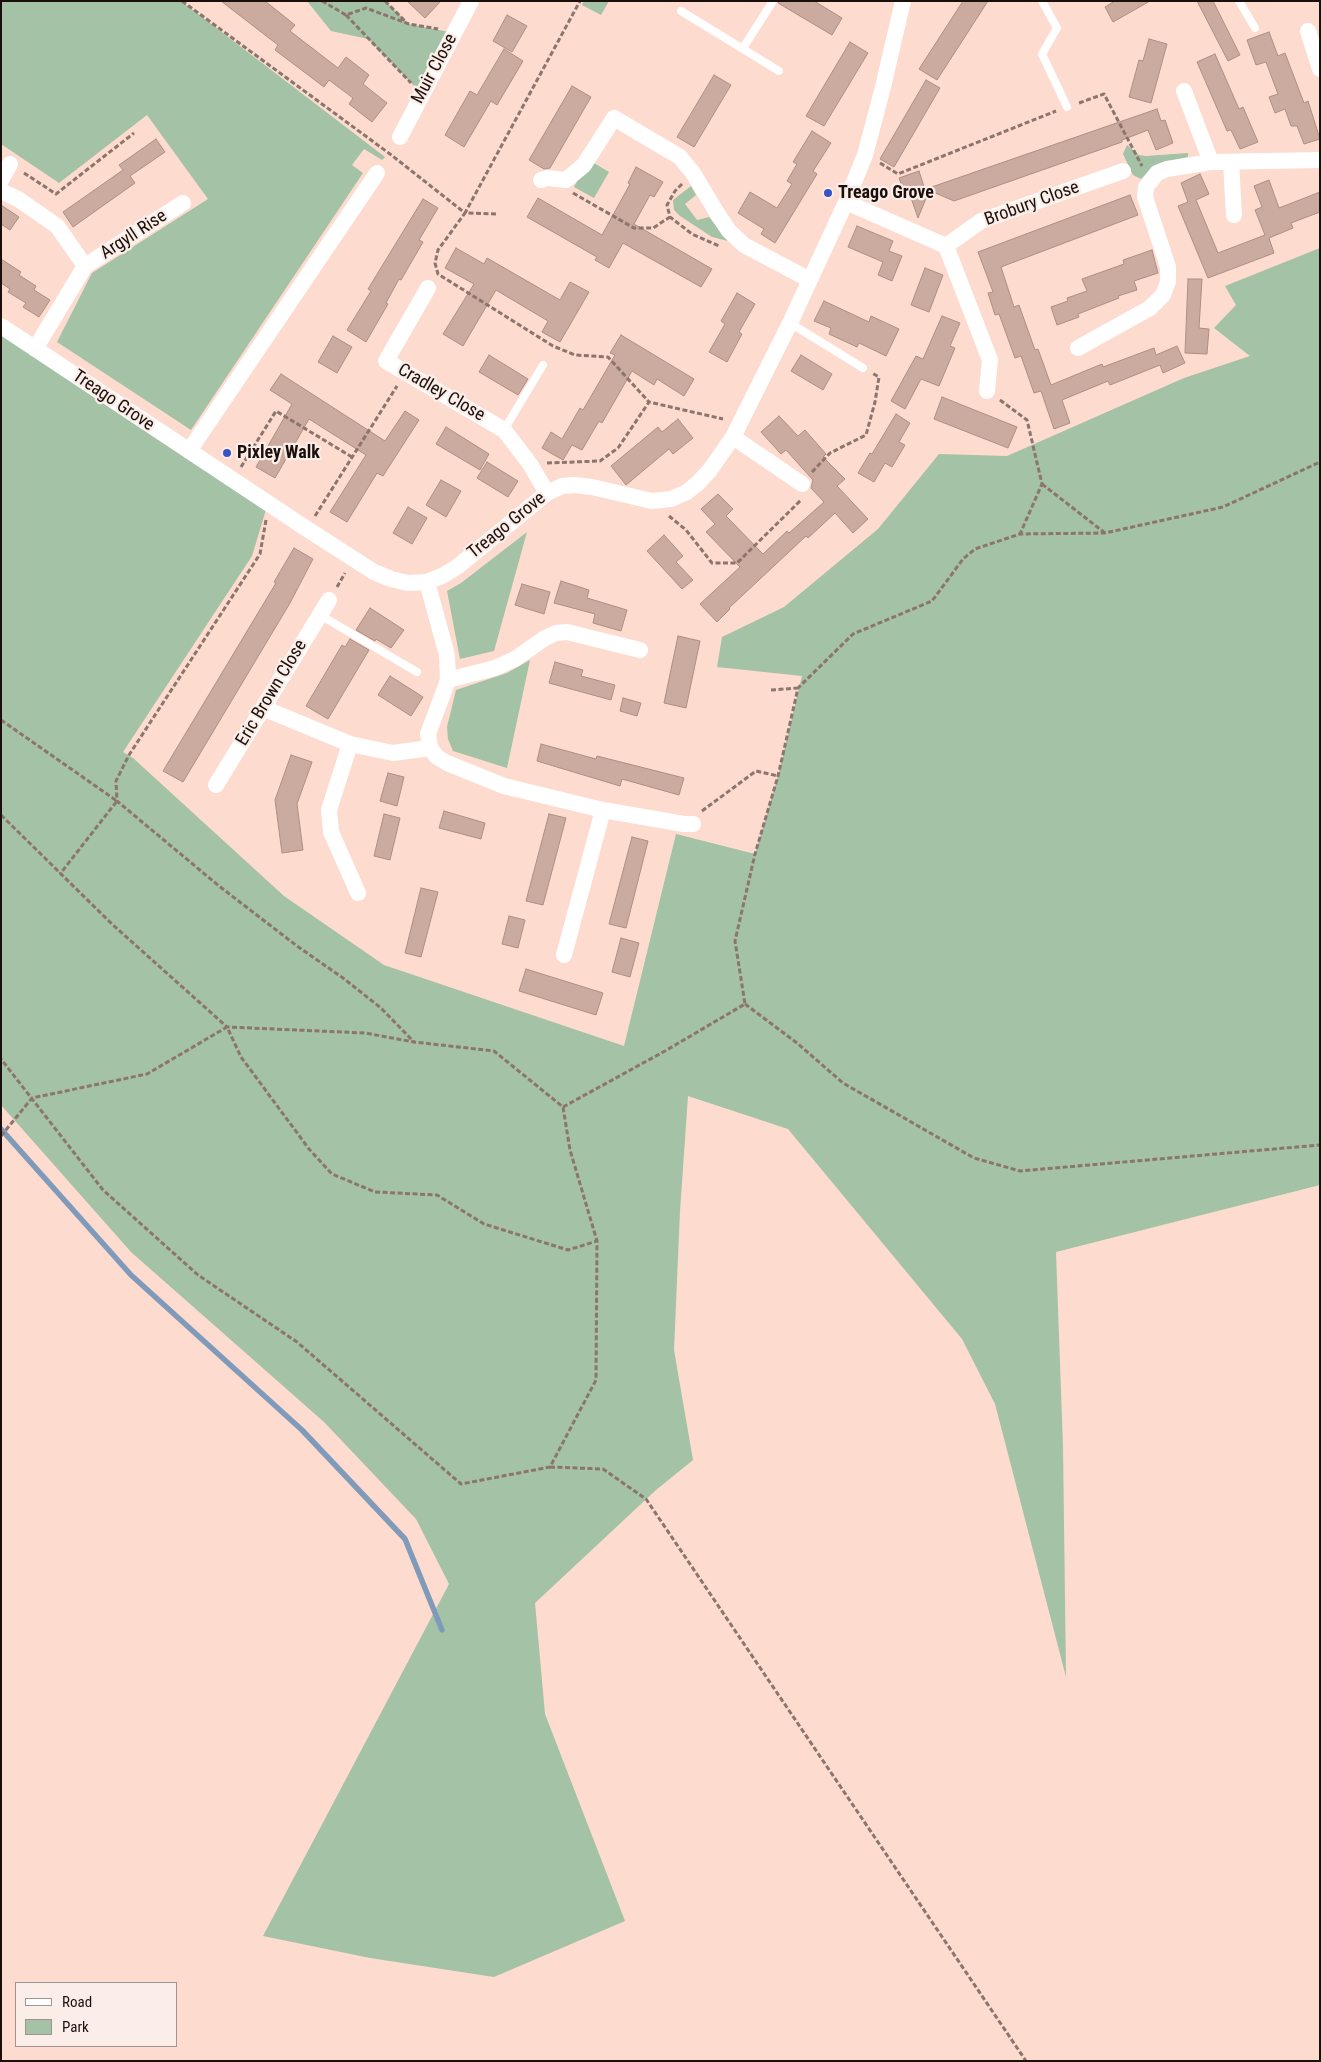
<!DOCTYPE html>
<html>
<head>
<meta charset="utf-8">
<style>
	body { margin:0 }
	#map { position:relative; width:1321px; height:2062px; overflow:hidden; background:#fddbcf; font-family:"Roboto Condensed",sans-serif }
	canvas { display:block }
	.frame { position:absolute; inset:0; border:2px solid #1a0f0b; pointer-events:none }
	.legend { position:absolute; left:15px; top:1982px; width:162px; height:65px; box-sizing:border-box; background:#fbede8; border:1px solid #a19490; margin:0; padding:6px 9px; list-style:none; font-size:15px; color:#1a0f0b }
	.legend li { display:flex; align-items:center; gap:10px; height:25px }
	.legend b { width:25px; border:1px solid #a19490 }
</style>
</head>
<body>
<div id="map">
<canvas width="1321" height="2062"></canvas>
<div class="frame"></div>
<ul class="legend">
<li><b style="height:6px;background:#fff"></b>Road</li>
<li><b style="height:14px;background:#a3c2a6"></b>Park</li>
</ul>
</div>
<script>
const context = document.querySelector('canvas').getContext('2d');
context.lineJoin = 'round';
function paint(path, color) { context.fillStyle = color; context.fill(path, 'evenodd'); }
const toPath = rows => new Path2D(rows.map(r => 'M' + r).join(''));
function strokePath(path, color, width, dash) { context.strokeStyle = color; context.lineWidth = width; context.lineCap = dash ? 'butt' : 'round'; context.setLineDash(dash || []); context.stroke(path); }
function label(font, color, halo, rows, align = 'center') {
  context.font = font + ' "Roboto Condensed",sans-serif'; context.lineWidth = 4.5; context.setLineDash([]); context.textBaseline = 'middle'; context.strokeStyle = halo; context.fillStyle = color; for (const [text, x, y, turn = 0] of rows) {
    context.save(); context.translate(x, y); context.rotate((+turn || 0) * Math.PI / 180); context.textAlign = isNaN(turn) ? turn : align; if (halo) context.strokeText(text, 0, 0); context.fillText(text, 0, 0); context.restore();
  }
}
paint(toPath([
	[1,1,181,1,385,157,382,160,364,149,352,165,363,173,191,430,57,342,92,273,208,199,147,115,59,183,1,144],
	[307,1,385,1,409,24,454,33,422,94,368,39,331,31],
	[584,1,609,1,601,15,582,5],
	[1127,145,1139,155,1146,156,1188,153,1188,157,1162,163,1152,168,1141,179,1133,175,1123,154],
	[589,160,609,172,594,198,574,187],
	[691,186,696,195,685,204,697,220,709,217,728,241,712,237,680,216,674,210,673,200],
	[1320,248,1320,1185,1056,1252,1063,1447,1066,1677,995,1404,962,1339,788,1129,688,1096,680,1211,674,1350,693,1460,656,1490,535,1603,545,1714,625,1921,494,1977,370,1958,263,1936,449,1584,416,1519,324,1422,131,1252,1,1105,1,330,268,503,252,556,123,752,133,758,284,896,384,965,624,1046,676,834,755,854,778,776,802,676,717,667,722,637,784,607,878,529,939,454,1007,456,1184,378,1250,356,1214,328,1236,305,1225,286],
	[527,532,494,651,460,659,447,591,461,583],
	[530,660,507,768,453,751,448,739,447,727,456,690,507,673]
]), '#a3c2a6');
strokePath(toPath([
	[1,1129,131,1275,302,1430,405,1539,442,1630]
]), '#809bba', 5.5);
const building = toPath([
	[221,1,265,1,295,25,290,31,338,68,346,57,369,75,363,84,387,103,372,122,349,104,353,98,329,80,324,87,275,50,278,45,221,1],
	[407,1,441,1,425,18,407,1],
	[779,1,814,1,842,18,832,35,778,3,779,1],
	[963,1,988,1,937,80,919,69,963,1],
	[1115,1,1150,1,1113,22,1105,7,1115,1],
	[1197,1,1213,1,1240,55,1228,61,1197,1],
	[507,15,527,26,512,52,493,41,507,15],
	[1269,32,1278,56,1285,53,1304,103,1308,101,1320,139,1304,144,1297,126,1291,126,1285,109,1275,113,1269,97,1278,94,1266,62,1256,65,1247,40,1269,32],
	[1149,39,1167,44,1151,103,1129,97,1139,60,1143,61,1149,39],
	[850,42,868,53,824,126,806,116,850,42],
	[504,49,523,61,497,105,491,101,464,147,445,135,470,91,477,95,504,49],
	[1215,54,1239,109,1243,107,1258,142,1240,149,1231,130,1227,131,1197,62,1215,54],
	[714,75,731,85,694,147,677,137,714,75],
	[926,80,940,88,894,167,880,159,926,80],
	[572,86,591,97,550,168,544,169,529,160,572,86],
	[1157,109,1161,121,1165,120,1173,143,1156,150,1148,130,1122,140,1122,142,954,201,926,189,1157,109],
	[812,131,831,143,813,171,817,174,775,243,761,234,764,229,738,213,750,192,777,208,792,184,787,181,797,164,793,162,812,131],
	[156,139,165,152,130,176,135,183,73,227,63,212,123,170,119,165,156,139],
	[636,167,663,182,654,197,650,195,634,224,712,269,701,287,623,243,609,268,595,260,597,257,527,217,538,198,602,235,630,184,628,183,636,167],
	[919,171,927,196,918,218,910,195,906,197,899,178,919,171],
	[1200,174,1209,194,1196,200,1218,253,1265,235,1255,210,1262,207,1254,186,1269,180,1279,208,1320,192,1320,212,1291,223,1293,228,1269,238,1274,253,1208,278,1178,206,1188,202,1181,183,1200,174],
	[1130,195,1138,215,1001,267,1014,307,1019,305,1035,350,1038,349,1051,385,1102,364,1103,367,1154,348,1156,355,1177,346,1185,363,1163,373,1160,365,1110,385,1108,381,1062,400,1070,423,1054,429,1041,391,1034,393,1021,356,1015,358,999,314,995,315,988,293,993,292,978,252,1130,195],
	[423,199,438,208,419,240,423,242,401,280,399,279,386,303,388,304,366,342,347,330,371,291,368,289,423,199],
	[1,205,19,217,10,230,1,224,1,205],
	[857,226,893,241,889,251,902,256,892,281,878,275,883,262,848,247,857,226],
	[456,248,484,264,487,258,560,300,570,282,589,292,560,342,542,332,548,321,496,290,463,346,443,334,474,284,445,268,456,248],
	[1152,250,1158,273,1134,281,1137,290,1118,296,1119,298,1078,314,1079,317,1057,325,1051,307,1068,301,1067,298,1087,291,1082,279,1124,264,1123,260,1152,250],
	[1,259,21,272,19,275,36,286,34,290,50,300,39,317,23,307,26,303,8,292,10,289,1,283,1,259],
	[925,268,943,275,929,312,911,305,925,268],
	[1188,279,1202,279,1199,328,1209,329,1207,354,1185,353,1188,279],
	[737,293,755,304,739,332,742,334,727,362,709,352,725,324,721,321,737,293],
	[824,301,869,322,871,316,899,329,886,356,859,343,857,347,829,334,831,328,814,321,824,301],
	[942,316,960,323,950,346,955,348,939,386,921,379,905,409,891,401,916,356,923,359,942,316],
	[621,335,694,379,684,396,657,379,654,385,632,371,602,423,599,421,582,450,572,445,563,460,542,448,551,432,562,439,580,408,583,410,615,355,610,353,621,335],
	[333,336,352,347,337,373,318,362,333,336],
	[489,355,528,379,518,395,479,372,489,355],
	[801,355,832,374,823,390,791,371,801,355],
	[281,374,385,441,405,411,419,420,383,476,377,473,347,522,330,512,366,455,309,419,275,478,256,467,292,404,270,390,281,374],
	[942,397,1017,427,1008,448,934,419,942,397],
	[896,414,910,423,899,442,905,445,892,467,885,463,874,482,858,473,870,453,872,454,896,414],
	[779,416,798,436,805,430,826,454,823,457,845,479,837,486,868,519,853,533,835,513,808,538,806,536,729,608,730,609,717,622,700,604,740,567,706,532,715,524,701,509,718,494,733,509,726,516,763,554,787,531,789,533,824,502,811,488,813,480,786,450,781,454,761,432,779,416],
	[678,419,693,438,673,454,669,449,626,485,611,466,658,427,662,432,678,419],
	[446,427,489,454,480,470,436,444,446,427],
	[487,462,518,481,508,497,477,478,487,462],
	[441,480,461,491,446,517,426,505,441,480],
	[408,507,427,518,412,544,393,533,408,507],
	[664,535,683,556,676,562,693,580,682,589,647,551,664,535],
	[294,548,313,559,290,603,183,782,163,771,276,583,274,582,294,548],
	[561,581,589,590,587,598,627,610,621,631,593,623,595,614,554,603,561,581],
	[522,584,550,592,544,614,515,605,522,584],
	[370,608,404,630,391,648,376,639,375,641,356,630,370,608],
	[678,636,700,641,686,708,664,703,678,636],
	[350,639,369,650,328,719,306,706,342,645,345,647,350,639],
	[555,662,583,670,581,676,615,685,611,700,549,683,555,662],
	[390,676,423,697,411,716,378,695,390,676],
	[623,698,641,703,637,716,620,711,623,698],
	[541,744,596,759,597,756,684,778,679,795,622,779,620,786,537,761,541,744],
	[291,755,312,762,297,804,303,850,282,853,275,800,291,755],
	[388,773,404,777,397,806,380,801,388,773],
	[444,811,485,823,481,839,439,828,444,811],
	[384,814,400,818,390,860,374,856,384,814],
	[549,814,566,818,543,905,526,901,549,814],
	[632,837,648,841,626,928,609,924,632,837],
	[421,888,438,892,421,957,405,953,421,888],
	[509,916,525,920,518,948,502,944,509,916],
	[621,938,639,943,630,977,612,972,621,938],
	[526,969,603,993,596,1015,519,991,526,969]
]);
paint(building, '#cbab9f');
strokePath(building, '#ae8e83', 1);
strokePath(toPath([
	[182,1,390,154,465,213,438,250,435,263,438,274,553,346,575,355,608,357,649,402],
	[322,1,346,15,366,8,409,24,438,29],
	[385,1,406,22],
	[346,15,411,83],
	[1079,103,1104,94,1142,166],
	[880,163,898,174,1056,111],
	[24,173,56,194,134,133],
	[682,184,675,191,667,205,670,217,692,234,719,246],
	[573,193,634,228,653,228,670,217],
	[496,214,465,213,580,1],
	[1000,400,1027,420,1042,484,1020,534],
	[547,463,600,461,618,448,649,402,723,419],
	[241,467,276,411,352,457],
	[812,472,830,453,866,435,875,402,879,377,872,373],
	[1042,484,1105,533],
	[315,516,397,386],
	[669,516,686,530,712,563,737,563,801,500],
	[266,520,260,554,129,755,116,781,117,801,219,886,297,946,343,978,381,1008,414,1042],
	[337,587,345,573],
	[771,690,798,688],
	[1,720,117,801,60,874],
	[702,811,756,771,778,776],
	[1,815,113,925,227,1027,365,1033,414,1042,494,1051,563,1107,570,1150,597,1241,596,1380,550,1467,461,1484,297,1342,198,1275,103,1190,1,1059],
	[745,1004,797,1043,843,1083,974,1158,1020,1171,1320,1145],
	[563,1107,665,1051,745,1004,735,941,755,854,778,776,798,688,853,634,932,601,963,559,975,549,1020,534,1105,533,1223,507,1320,462],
	[1,1136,32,1098,147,1074,227,1027,241,1057,309,1149,332,1174,375,1192,437,1195,484,1224,568,1250,597,1241],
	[550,1467,603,1469,646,1499,1026,2061]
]), '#8c756d', 3, [5, 2.5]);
strokePath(toPath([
	[1042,1,1057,28,1042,54,1067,107],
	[1239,1,1255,28],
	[681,11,779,71],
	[743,48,773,1],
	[790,323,863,368],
	[504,430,543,365],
	[320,615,417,672]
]), '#fff', 8);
strokePath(toPath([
	[1308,31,1320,69],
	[1184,91,1211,162],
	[400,137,471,1],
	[1231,162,1234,215],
	[1,180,10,164],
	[541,180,547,178,566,180,584,165,614,118,680,157,693,173,717,213,729,231,744,245,810,280],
	[1,191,18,199,57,226,85,266,35,349],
	[846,202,946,246,990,360,987,391],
	[946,246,981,221,1123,171],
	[85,266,183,203],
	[428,288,386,361,504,430,530,464,547,493],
	[1,326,307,529,374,572,391,579,408,583,427,582,444,575,457,567,547,493,562,486,575,485,592,487,652,501,671,499,687,492,699,482,710,470,733,437,790,323,846,202,865,155,882,91,903,1],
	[1078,348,1150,308,1163,295,1168,282,1168,267,1145,197,1146,187,1157,173,1167,169,1211,162,1320,160],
	[733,437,802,484],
	[189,451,377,173],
	[427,582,447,655,448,680,428,734,430,748,437,757,447,763,504,786,603,810,564,955],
	[448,680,495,668,515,659,545,638,556,633,567,632,640,650],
	[263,708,350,744,393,753,430,748],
	[350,744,329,810,331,832,358,893],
	[216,785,329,600],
	[603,810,684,824,693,824]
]), '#fff', 16);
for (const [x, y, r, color] of [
	[828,193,5,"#3853c5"],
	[227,453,5,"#3853c5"]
]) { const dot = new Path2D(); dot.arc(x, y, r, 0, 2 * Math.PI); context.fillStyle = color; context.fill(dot); strokePath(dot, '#fbede8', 2); }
label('18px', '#1a0f0b', '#fbede8', [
	["Muir Close",435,69,-62],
	["Brobury Close",1032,204,-20],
	["Argyll Rise",134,235,-33],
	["Cradley Close",441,393,30],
	["Treago Grove",113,401,34],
	["Treago Grove",507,526,-39],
	["Eric Brown Close",272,693,-59]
]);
label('bold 18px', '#1a0f0b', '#fbede8', [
	["Treago Grove",838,193],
	["Pixley Walk",237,453]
], 'left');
</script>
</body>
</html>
